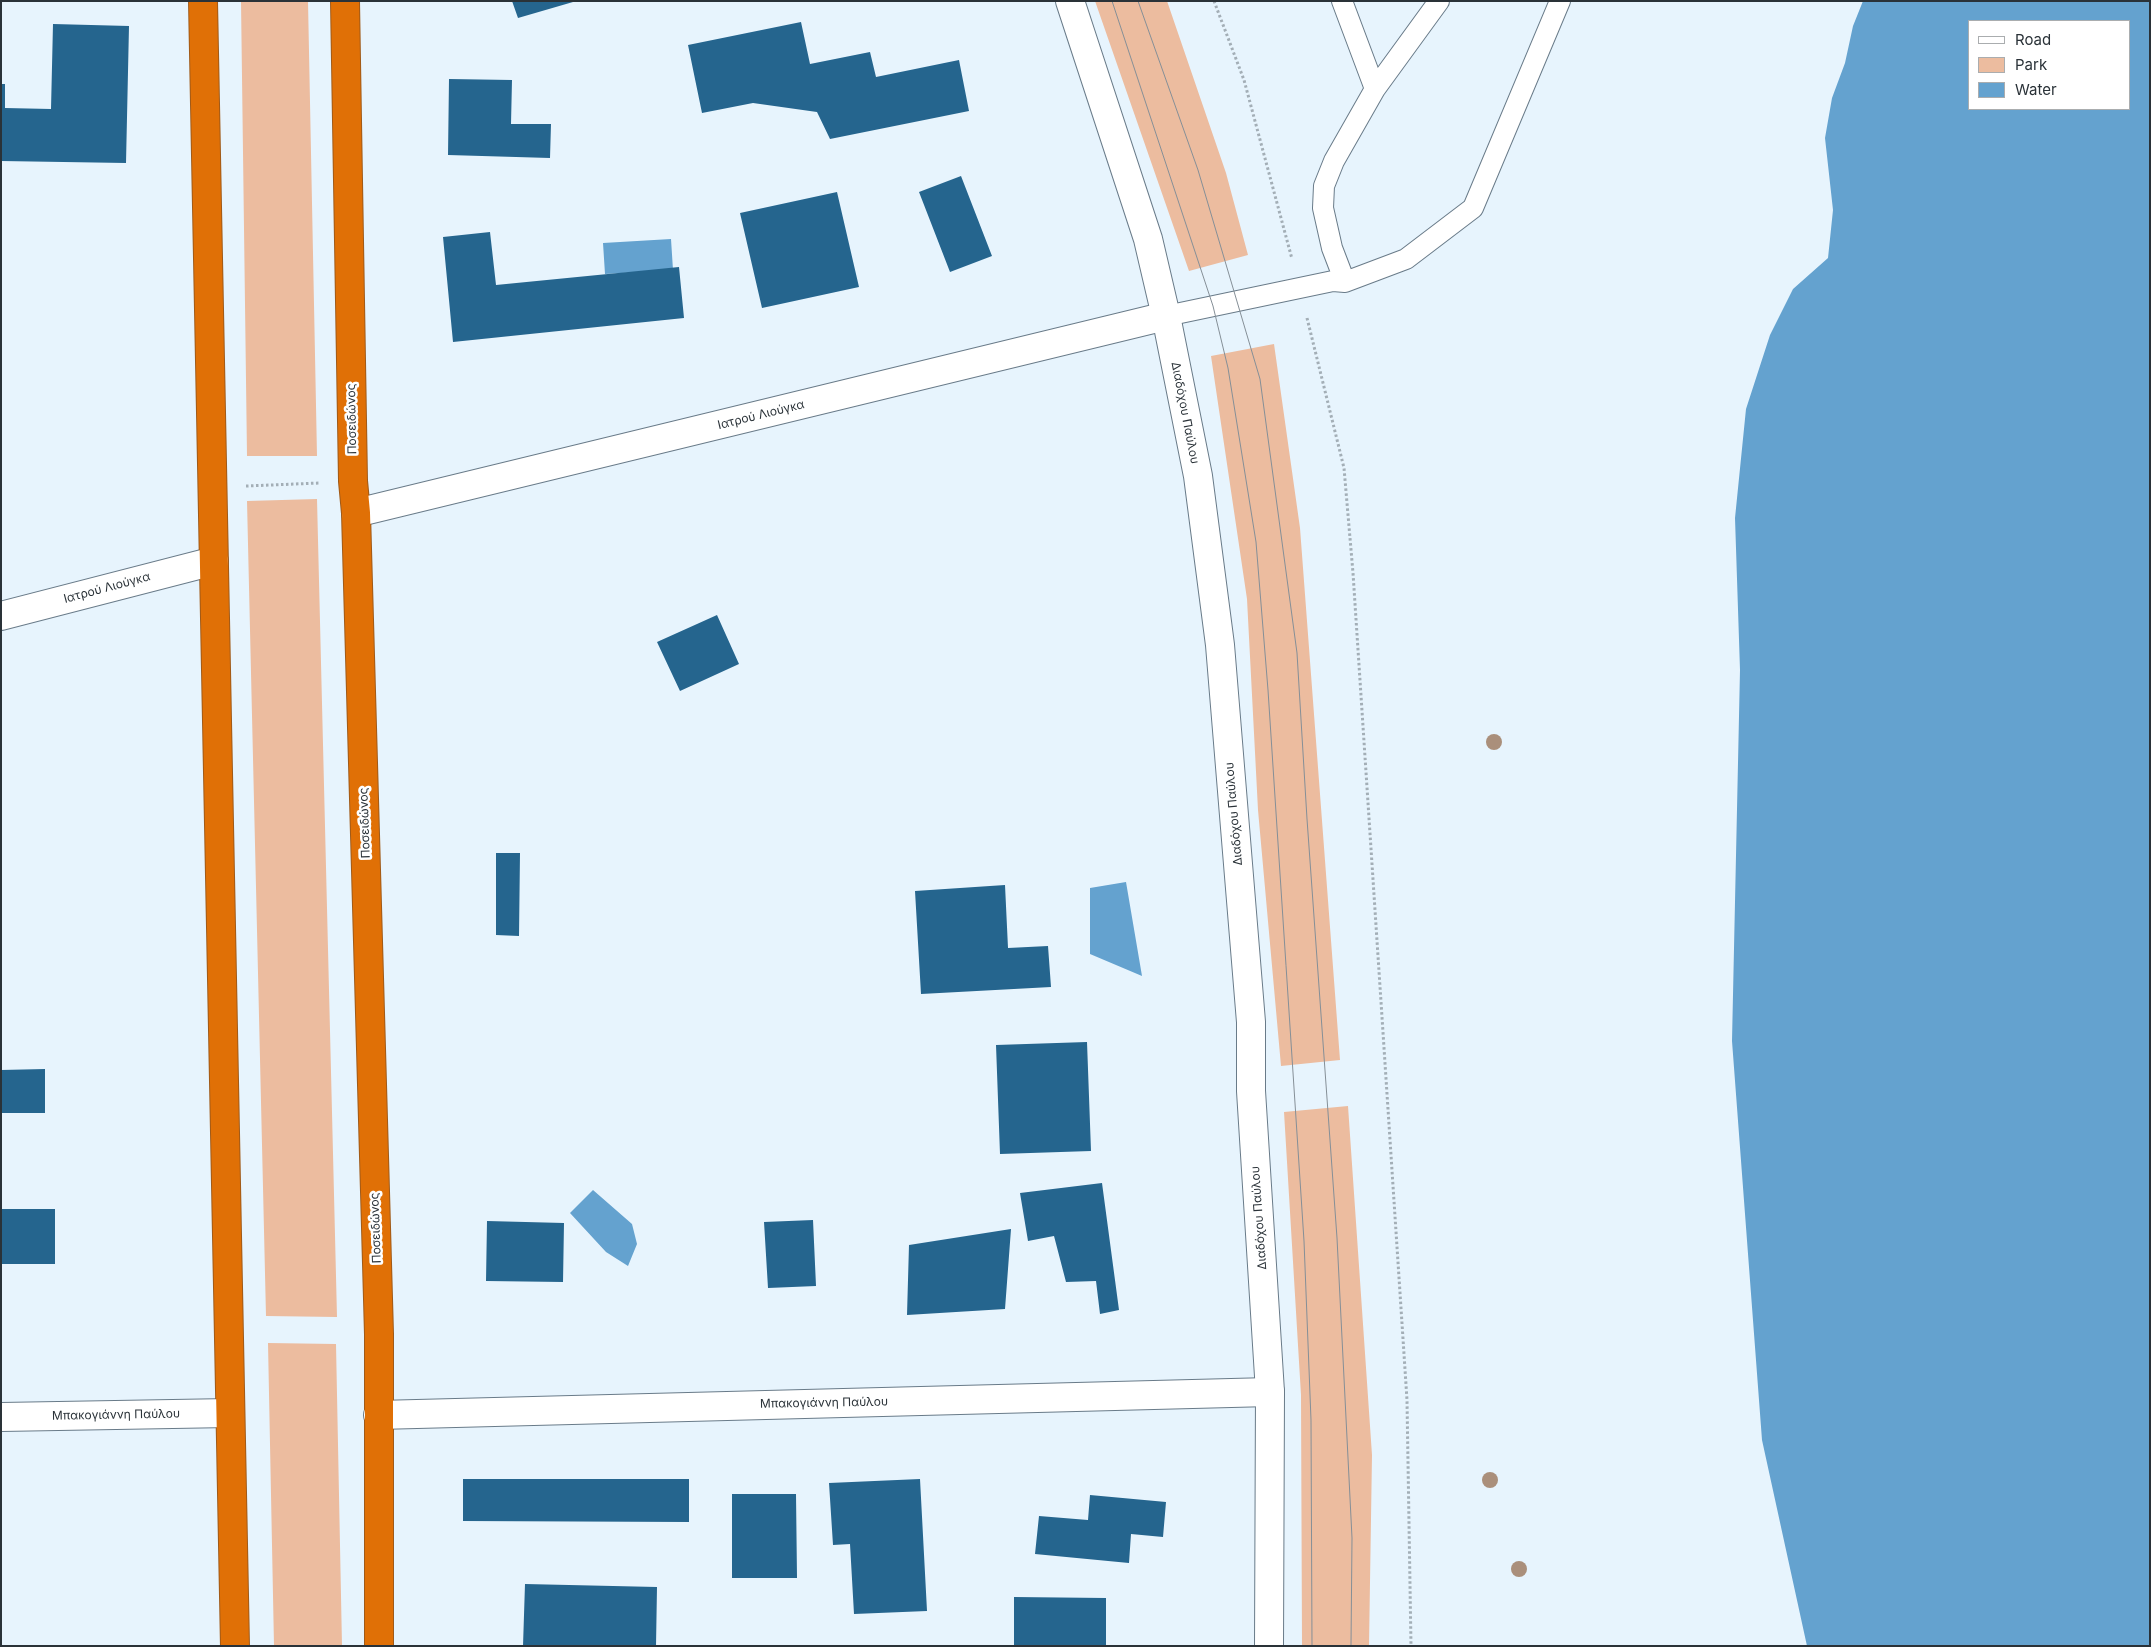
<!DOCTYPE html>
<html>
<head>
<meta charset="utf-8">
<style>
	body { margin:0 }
	#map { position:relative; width:2151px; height:1647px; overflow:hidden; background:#e7f4fd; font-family:Inter,sans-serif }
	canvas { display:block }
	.frame { position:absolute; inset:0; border:2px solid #2a3238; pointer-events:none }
	.legend { position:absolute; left:1968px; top:20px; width:162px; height:90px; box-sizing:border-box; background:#fff; border:1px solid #aaadaf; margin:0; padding:6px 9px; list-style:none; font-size:15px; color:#2a3238 }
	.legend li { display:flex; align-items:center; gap:10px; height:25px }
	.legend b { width:25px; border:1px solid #aaadaf }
</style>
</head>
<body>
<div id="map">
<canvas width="2151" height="1647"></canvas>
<div class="frame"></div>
<ul class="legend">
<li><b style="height:6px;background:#fff"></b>Road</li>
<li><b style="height:14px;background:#ecbc9f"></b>Park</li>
<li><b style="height:14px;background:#64a2cf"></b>Water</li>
</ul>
</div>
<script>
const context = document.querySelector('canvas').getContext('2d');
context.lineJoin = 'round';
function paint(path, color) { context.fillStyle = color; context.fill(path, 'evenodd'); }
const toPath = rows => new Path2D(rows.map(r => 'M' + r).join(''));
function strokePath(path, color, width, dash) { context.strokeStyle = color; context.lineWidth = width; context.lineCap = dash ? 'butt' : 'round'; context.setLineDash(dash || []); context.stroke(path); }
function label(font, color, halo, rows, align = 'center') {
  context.font = font + ' Inter,sans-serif'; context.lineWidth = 5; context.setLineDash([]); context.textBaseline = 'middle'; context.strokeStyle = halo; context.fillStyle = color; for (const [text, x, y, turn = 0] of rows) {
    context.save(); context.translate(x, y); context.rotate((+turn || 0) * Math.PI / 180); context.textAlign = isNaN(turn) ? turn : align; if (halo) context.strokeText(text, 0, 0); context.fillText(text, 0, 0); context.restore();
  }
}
paint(toPath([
	[241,1,308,1,317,456,247,456],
	[1095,1,1167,1,1226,173,1248,255,1189,271],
	[1274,344,1300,528,1340,1060,1281,1066,1258,810,1247,599,1211,356],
	[317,499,337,1317,266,1316,247,501],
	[1348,1106,1372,1455,1369,1646,1302,1646,1301,1395,1284,1112],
	[268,1343,336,1344,342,1646,274,1646]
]), '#ecbc9f');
paint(toPath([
	[1863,1,2150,1,2150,1646,1807,1646,1762,1440,1732,1041,1740,670,1735,518,1746,409,1770,335,1793,289,1828,258,1833,210,1825,138,1832,98,1845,63,1853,26],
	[1970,21,2130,21,2130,109,1970,109],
	[671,239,673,270,605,274,603,243],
	[1126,882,1142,976,1090,954,1090,888],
	[593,1190,632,1224,637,1244,628,1266,606,1252,570,1213]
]), '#64a2cf');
paint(toPath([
	[512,1,573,1,573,2,518,18],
	[801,22,810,64,870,52,876,77,959,60,969,111,830,139,817,112,753,103,702,113,688,45],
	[53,24,129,26,126,163,1,161,1,84,5,84,5,108,51,109],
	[449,79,512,80,511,124,551,124,550,158,448,155],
	[961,176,992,256,950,272,919,192],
	[837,192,859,287,762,308,740,213],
	[490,232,496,285,679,267,684,318,453,342,443,237],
	[717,615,739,664,680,691,657,642],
	[496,853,520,853,519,936,496,935],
	[1005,885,1008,948,1048,946,1051,987,921,994,915,891],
	[1087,1042,1091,1151,1000,1154,996,1045],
	[45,1069,45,1113,1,1113,1,1070],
	[1102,1183,1119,1310,1100,1314,1096,1281,1066,1282,1054,1236,1028,1241,1020,1193],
	[1,1209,55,1209,55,1264,1,1264],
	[813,1220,816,1286,768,1288,764,1222],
	[487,1221,564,1223,563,1282,486,1281],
	[1011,1229,1005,1309,907,1315,909,1245],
	[463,1479,689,1479,689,1522,463,1521],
	[920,1479,927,1611,854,1614,850,1544,833,1545,829,1483],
	[732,1494,796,1494,797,1578,732,1578],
	[1090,1495,1166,1502,1163,1537,1131,1534,1129,1563,1035,1554,1039,1516,1088,1520],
	[525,1584,657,1587,656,1646,523,1646],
	[1014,1597,1106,1598,1106,1646,1014,1645]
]), '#25658e');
const lane = toPath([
	[1342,1,1375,89],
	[1345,282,1332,248,1323,208,1324,186,1334,161,1375,89,1439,1],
	[1166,316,1333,281,1345,282,1406,259,1473,208,1560,1]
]);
const street = toPath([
	[356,513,1166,316],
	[1,616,214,561],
	[378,1415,1270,1392],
	[1,1417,230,1413]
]);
const secondary = toPath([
	[1070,1,1148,239,1166,316,1198,476,1220,645,1251,1022,1251,1091,1270,1392,1269,1646]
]);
const highway = toPath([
	[203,1,235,1646],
	[345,1,353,481,356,513,379,1334,379,1646]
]);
strokePath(lane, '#697b89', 22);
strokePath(street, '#697b89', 30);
strokePath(secondary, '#697b89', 30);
strokePath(highway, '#a05a18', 30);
strokePath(toPath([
	[1214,1,1244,80,1292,259],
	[1307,318,1344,468,1353,573,1407,1400,1411,1646],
	[246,486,320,483]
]), '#a3aeb6', 3, [2.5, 2.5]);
strokePath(lane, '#fff', 20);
strokePath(street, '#fff', 28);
strokePath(secondary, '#fff', 28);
strokePath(highway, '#e07006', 28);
strokePath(toPath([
	[1112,1,1213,306,1228,368,1256,542,1268,690,1304,1241,1311,1420,1312,1646],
	[1138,1,1198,170,1260,379,1297,653,1307,819,1337,1238,1352,1538,1351,1646]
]), '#858f97', 1);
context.fillStyle = '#aa8f7b';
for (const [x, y] of [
	[1494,742],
	[1490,1480],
	[1519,1569]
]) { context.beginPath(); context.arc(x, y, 8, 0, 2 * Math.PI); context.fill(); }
label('12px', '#2a3238', '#fff', [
	["Διαδόχου Παύλου",1185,413,79],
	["Ιατρού Λιούγκα",761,415,-14],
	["Ποσειδώνος",352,419,-91],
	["Ιατρού Λιούγκα",107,588,-15],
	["Διαδόχου Παύλου",1234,814,-95],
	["Ποσειδώνος",365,823,-92],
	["Διαδόχου Παύλου",1259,1218,-94],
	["Ποσειδώνος",376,1228,-92],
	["Μπακογιάννη Παύλου",824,1403,-1],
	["Μπακογιάννη Παύλου",116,1415,-1]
]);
</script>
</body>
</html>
